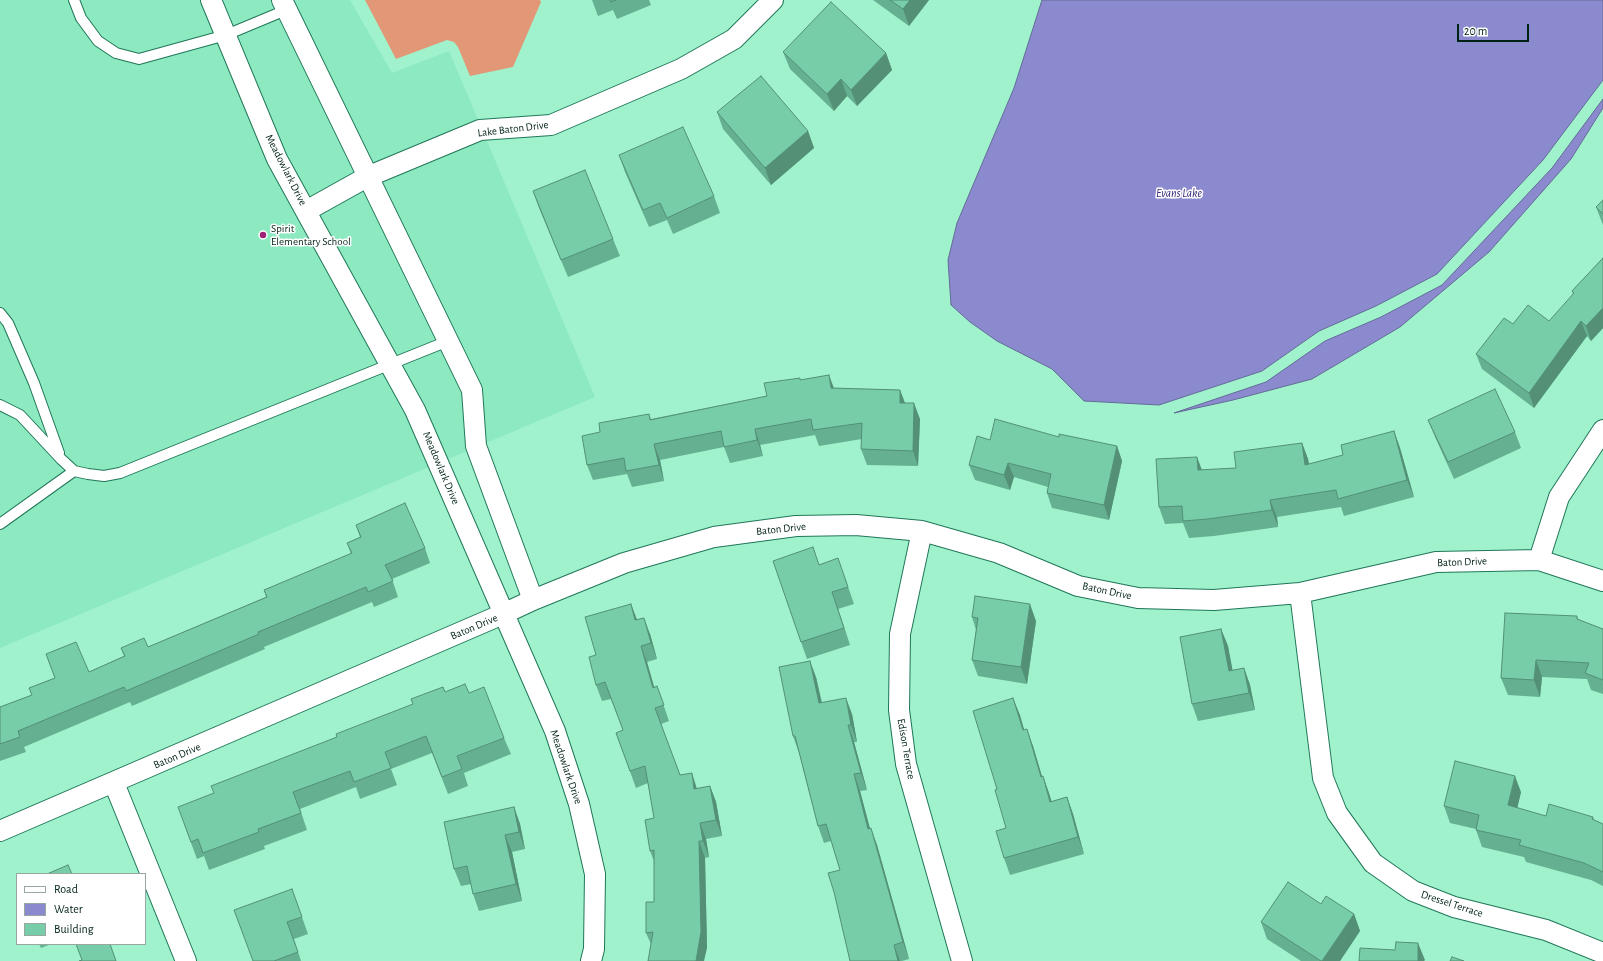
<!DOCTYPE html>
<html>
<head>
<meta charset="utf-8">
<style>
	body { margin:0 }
	#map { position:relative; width:1603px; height:961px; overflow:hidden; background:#a0f2cd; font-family:"Alegreya Sans",sans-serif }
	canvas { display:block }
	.legend { position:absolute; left:16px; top:873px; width:130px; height:72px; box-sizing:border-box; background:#fff; border:1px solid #99a7a1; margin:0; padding:5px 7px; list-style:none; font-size:12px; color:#002215 }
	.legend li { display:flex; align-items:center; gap:8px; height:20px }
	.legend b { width:20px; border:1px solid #99a7a1 }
	.scale { position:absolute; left:1457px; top:24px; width:72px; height:18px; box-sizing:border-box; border:2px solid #002215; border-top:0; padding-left:5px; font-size:12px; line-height:14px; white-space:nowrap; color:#002215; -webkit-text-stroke:3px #fff; paint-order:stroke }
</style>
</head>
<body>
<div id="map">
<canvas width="1603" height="961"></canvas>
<ul class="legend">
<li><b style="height:5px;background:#fff"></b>Road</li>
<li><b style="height:11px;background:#8c8ace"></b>Water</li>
<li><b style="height:11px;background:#76cda7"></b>Building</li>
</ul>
<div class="scale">20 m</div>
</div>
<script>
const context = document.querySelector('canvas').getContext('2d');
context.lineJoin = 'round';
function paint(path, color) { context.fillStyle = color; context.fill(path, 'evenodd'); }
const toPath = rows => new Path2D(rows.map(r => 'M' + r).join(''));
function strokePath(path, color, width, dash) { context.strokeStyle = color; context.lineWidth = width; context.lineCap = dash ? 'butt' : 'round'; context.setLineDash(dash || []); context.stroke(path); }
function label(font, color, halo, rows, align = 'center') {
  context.font = font + ' "Alegreya Sans",sans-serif'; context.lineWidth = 3; context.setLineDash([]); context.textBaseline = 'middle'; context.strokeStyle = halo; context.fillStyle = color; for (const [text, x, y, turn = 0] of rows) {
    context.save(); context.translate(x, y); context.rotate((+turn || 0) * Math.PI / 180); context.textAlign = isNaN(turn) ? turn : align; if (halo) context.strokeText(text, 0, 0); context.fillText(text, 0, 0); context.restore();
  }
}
paint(toPath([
	[0,0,350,0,392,73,449,51,595,397,0,648]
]), '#8ce9c0');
paint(toPath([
	[365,0,540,0,541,2,513,67,470,76,458,47,454,42,447,40,396,59]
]), '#e29776');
const water = toPath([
	[1042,0,1603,0,1603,80,1543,160,1437,274,1376,306,1319,331,1262,371,1159,405,1084,401,1052,369,997,341,970,322,951,305,948,260,957,223,1014,88,1042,0],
	[1603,99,1603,108,1571,159,1489,252,1400,327,1312,379,1233,400,1174,413,1266,382,1325,341,1381,317,1442,285,1552,168,1603,99]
]);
paint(water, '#8c8ace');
strokePath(water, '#626b96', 1);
const lane = toPath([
	[74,0,81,18,98,41,116,53,139,59,226,35,286,10],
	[0,313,8,323,34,383,59,453],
	[0,405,20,415,61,459,74,471,88,474,104,476,120,473,448,341],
	[0,524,74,471]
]);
const street = toPath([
	[211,0,277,159,415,410,555,731,579,804,595,874,594,949,591,961],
	[282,0,472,390,476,446,533,600],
	[306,211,367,177,480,130,551,125,681,69,734,39,773,0],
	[922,531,900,634,899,710,906,764,962,961],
	[1539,560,1559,497,1603,430],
	[1300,593,1323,778,1337,813,1373,863,1413,891,1454,907,1546,930,1603,953],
	[114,783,186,961],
	[0,831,503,614,533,600,624,563,714,537,796,526,856,525,922,531,999,553,1078,586,1138,598,1214,600,1300,593,1436,562,1539,560,1603,581]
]);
strokePath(lane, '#207758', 12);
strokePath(street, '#207758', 22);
strokePath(lane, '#fff', 10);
strokePath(street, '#fff', 20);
paint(toPath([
	[592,0,649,0,651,5,617,19,613,10,598,16],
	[873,0,929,0,909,26],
	[783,52,886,53,892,70,857,106,847,96,834,111,790,69],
	[717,112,808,131,814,148,771,185,723,129],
	[619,155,714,196,720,213,673,234,667,220,649,227,625,172],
	[533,191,613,239,620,256,568,277,539,208],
	[1603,200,1603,225,1596,207],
	[1603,258,1603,328,1591,341,1587,336,1534,408,1482,369,1476,354,1513,324,1549,321,1573,295,1572,291],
	[800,380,833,388,900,390,905,403,920,419,918,466,867,465,861,449,862,439,819,446,815,435,760,445,763,456,730,463,724,447,660,460,664,481,632,487,627,474,593,480,587,465,600,432,649,414,651,419,767,396],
	[1428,420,1515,432,1521,448,1454,479,1435,437],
	[1394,431,1400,448,1414,497,1344,516,1341,507,1277,517,1278,527,1214,536,1189,538,1183,523,1165,524,1159,507,1197,457,1202,470,1236,468,1302,443,1308,459,1309,464,1343,455],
	[1059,437,1117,446,1122,461,1109,520,1052,508,1047,493,1048,487,1014,477,1010,490,975,480,969,465,990,440],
	[356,525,425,548,430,563,392,579,398,597,374,607,372,602,264,647,265,649,132,706,130,702,24,747,26,752,0,761,0,707,32,695,29,688,55,678,46,654,89,672,124,656,121,648,148,647,266,597,264,590,351,554,347,543,360,537],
	[820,564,844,575,854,604,838,609,850,645,807,659,801,642],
	[631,604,637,620,650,634,657,659,647,662,654,687,657,686,669,721,661,724,680,775,697,789,710,786,716,802,722,836,706,839,709,857,705,858,707,948,651,944,646,933,654,902,654,861,650,851,654,818,648,783,636,788,616,733,623,730,611,699,602,701,596,685,596,655],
	[1577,616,1578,620,1603,629,1603,694,1591,690,1587,679,1542,677,1540,697,1508,695,1501,678],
	[972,617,1036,621,1027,684,978,676,972,660,976,630],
	[1221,629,1228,646,1232,671,1244,668,1250,685,1255,710,1198,721,1192,704],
	[816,677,822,702,852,714,857,742,854,742,867,790,860,791,870,828,877,845,909,959,902,961,850,961,840,870,831,841,824,843,818,826,799,753,793,736],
	[445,692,469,693,504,738,511,754,464,773,468,786,448,794,432,753,391,769,397,785,360,799,356,787,300,809,307,830,264,846,265,849,209,870,204,856,197,859,184,824,214,793,337,737],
	[1013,698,1024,730,1033,746,1042,776,1043,776,1052,802,1067,797,1073,814,1084,854,1010,875,1004,858,1006,828,997,789],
	[1521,792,1517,808,1546,816,1593,817,1594,820,1603,824,1603,886,1591,880,1526,862,1524,857,1482,847,1476,830,1476,829,1450,823,1444,806],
	[514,807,520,824,525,849,512,852,522,901,479,911,473,894,471,884,461,886,454,869],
	[292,889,308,934,294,939,301,961,253,961],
	[1321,904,1354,914,1360,931,1340,961,1301,961,1267,939,1261,922],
	[39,944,51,944,41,948]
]), '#65b090');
paint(toPath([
	[910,0,929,0,909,26,903,9],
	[886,53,892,70,857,106,851,90],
	[841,79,847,96,834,111,827,94],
	[808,131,814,148,771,185,765,168],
	[1603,308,1603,328,1591,341,1586,326],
	[1581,321,1587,336,1534,408,1529,393],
	[829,375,835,391,831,388],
	[900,390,906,406,900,403],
	[914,403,920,419,918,466,913,451],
	[755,429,760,445,763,456,757,440],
	[1394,431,1400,448,1414,497,1407,480],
	[1302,443,1308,459,1312,482,1305,465],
	[654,444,660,460,664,481,659,465],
	[1117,446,1122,461,1109,520,1104,505],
	[1197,457,1203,474,1198,470],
	[1008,463,1014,477,1010,490,1004,475],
	[1270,500,1277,517,1278,527,1272,510],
	[832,592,838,609,850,645,844,628],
	[631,604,637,620,635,620],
	[1030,604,1036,621,1027,684,1021,667],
	[644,618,650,634,657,659,651,643],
	[1221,629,1228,646,1236,688,1229,671],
	[641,646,647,662,659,704,653,688],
	[1536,660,1542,677,1540,697,1534,680],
	[810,661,816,677,825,720,819,703],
	[1244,668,1250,685,1255,710,1249,693],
	[846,698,852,714,857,742,851,725],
	[1013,698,1020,715,1029,747,1023,730],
	[848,725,854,742,867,790,861,773],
	[1027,729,1033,746,1047,794,1041,777],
	[692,773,697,789,694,789],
	[854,774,860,791,874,845,868,829],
	[1043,776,1049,793,1056,819,1050,802],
	[1515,776,1521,792,1514,822,1508,805],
	[710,786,716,802,722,836,716,820],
	[1067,797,1073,814,1084,854,1078,837],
	[514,807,520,824,525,849,519,832],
	[700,823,706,839,709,857,703,841],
	[871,828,877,845,909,959,903,942],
	[505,835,512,852,522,901,516,884],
	[699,841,705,858,707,948,704,961,696,961],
	[1354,914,1360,931,1340,961,1322,961],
	[1418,943,1425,960,1424,961,1418,961],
	[894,945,900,961,898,961]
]), '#539075');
const building = toPath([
	[610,0,616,0,611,2,610,0],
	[890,0,910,0,903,9,890,0],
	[831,2,886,53,851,90,841,79,827,94,783,52,831,2],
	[761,76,808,131,765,168,717,112,761,76],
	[683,127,714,196,667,218,660,203,643,210,619,155,683,127],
	[585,170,613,239,561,260,533,191,585,170],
	[1603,200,1603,214,1596,207,1603,200],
	[1603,258,1603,308,1586,326,1581,321,1529,393,1476,354,1504,318,1513,324,1528,305,1549,321,1574,293,1572,291,1603,258],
	[829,375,831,388,900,390,900,403,914,403,913,451,861,449,862,423,813,430,811,419,755,429,757,440,724,447,721,431,654,444,659,465,626,471,624,458,587,465,582,436,600,432,599,423,649,414,650,420,767,396,764,383,800,378,800,380,829,375],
	[1495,389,1515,432,1448,462,1428,420,1495,389],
	[995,419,1059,437,1059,434,1117,446,1104,505,1047,493,1051,474,1008,463,1004,475,969,465,977,436,990,440,995,419],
	[1394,431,1407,480,1338,499,1336,490,1270,500,1272,510,1208,519,1183,521,1182,506,1159,507,1156,459,1197,457,1198,470,1236,468,1234,452,1302,443,1305,465,1343,455,1341,445,1394,431],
	[405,503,425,548,385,565,393,581,368,592,366,587,258,632,259,634,126,691,124,687,18,731,20,737,0,744,0,707,32,695,29,688,55,678,46,654,76,642,89,672,125,656,121,648,144,638,148,647,267,597,264,590,352,553,347,543,361,537,356,525,405,503],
	[813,547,819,565,838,558,848,587,832,592,844,628,801,642,773,561,813,547],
	[975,596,1030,604,1021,667,972,660,978,618,972,617,975,596],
	[631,604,635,620,644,618,651,643,641,646,653,688,657,686,664,705,655,708,680,775,692,773,694,789,710,786,716,820,700,823,703,841,699,841,701,932,696,961,648,961,653,932,646,933,646,902,654,902,654,850,650,851,645,820,654,818,645,766,630,771,616,733,623,730,605,682,596,685,589,657,596,655,585,617,631,604],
	[1505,613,1577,616,1577,619,1603,629,1603,680,1585,673,1589,663,1536,660,1534,680,1501,678,1505,613],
	[1221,629,1229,671,1244,668,1249,693,1192,704,1180,637,1221,629],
	[810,661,819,703,846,698,851,725,848,725,861,773,854,774,868,829,871,828,903,942,894,945,898,961,850,961,834,892,828,873,840,870,826,824,818,826,795,736,793,736,779,667,810,661],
	[465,684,469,693,484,687,504,738,457,756,462,769,442,777,426,736,385,752,391,768,354,782,350,771,293,792,301,813,258,829,259,832,203,853,198,839,191,842,178,807,214,793,211,786,337,737,336,734,413,704,411,699,443,687,445,692,465,684],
	[1013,698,1023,730,1027,729,1041,777,1043,776,1050,802,1067,797,1078,837,1004,858,996,831,1006,828,995,790,997,789,973,711,1013,698],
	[1455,761,1515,776,1508,805,1546,816,1549,804,1593,817,1592,819,1603,824,1603,872,1584,863,1519,845,1521,840,1476,830,1479,815,1444,806,1455,761],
	[514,807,519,832,505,835,516,884,473,894,467,866,454,869,444,822,514,807],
	[68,865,72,874,47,874,68,865],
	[1288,882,1321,904,1326,896,1354,914,1322,961,1321,961,1261,922,1288,882],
	[292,889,302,917,287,922,298,952,274,961,253,961,234,910,292,889],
	[1396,942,1418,943,1418,961,1359,961,1360,948,1395,950,1396,942],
	[76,944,110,944,116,961,79,961,82,960,76,944],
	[1452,957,1464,961,1450,961,1452,957]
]);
paint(building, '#76cda7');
strokePath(building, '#539075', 1);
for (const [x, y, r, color] of [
	[263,235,4,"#9e2176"]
]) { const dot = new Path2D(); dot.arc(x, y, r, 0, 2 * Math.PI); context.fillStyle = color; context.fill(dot); strokePath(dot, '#fff', 1.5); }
label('11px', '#002215', '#fff', [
	["Lake Baton Drive",513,129,-7],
	["Meadowlark Drive",286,170,63],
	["Meadowlark Drive",441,468,67],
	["Baton Drive",781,529,-6],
	["Baton Drive",1462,562,-2],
	["Baton Drive",1107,591,12],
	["Baton Drive",474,627,-23],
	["Edison Terrace",906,749,80],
	["Baton Drive",177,756,-23],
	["Meadowlark Drive",566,767,71],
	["Dressel Terrace",1452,904,18]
]);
label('11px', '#002215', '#fff', [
	["Spirit",271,229],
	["Elementary School",271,242]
], 'left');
label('italic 12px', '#372a7b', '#fff', [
	["Evans Lake",1179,193]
]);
</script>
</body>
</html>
